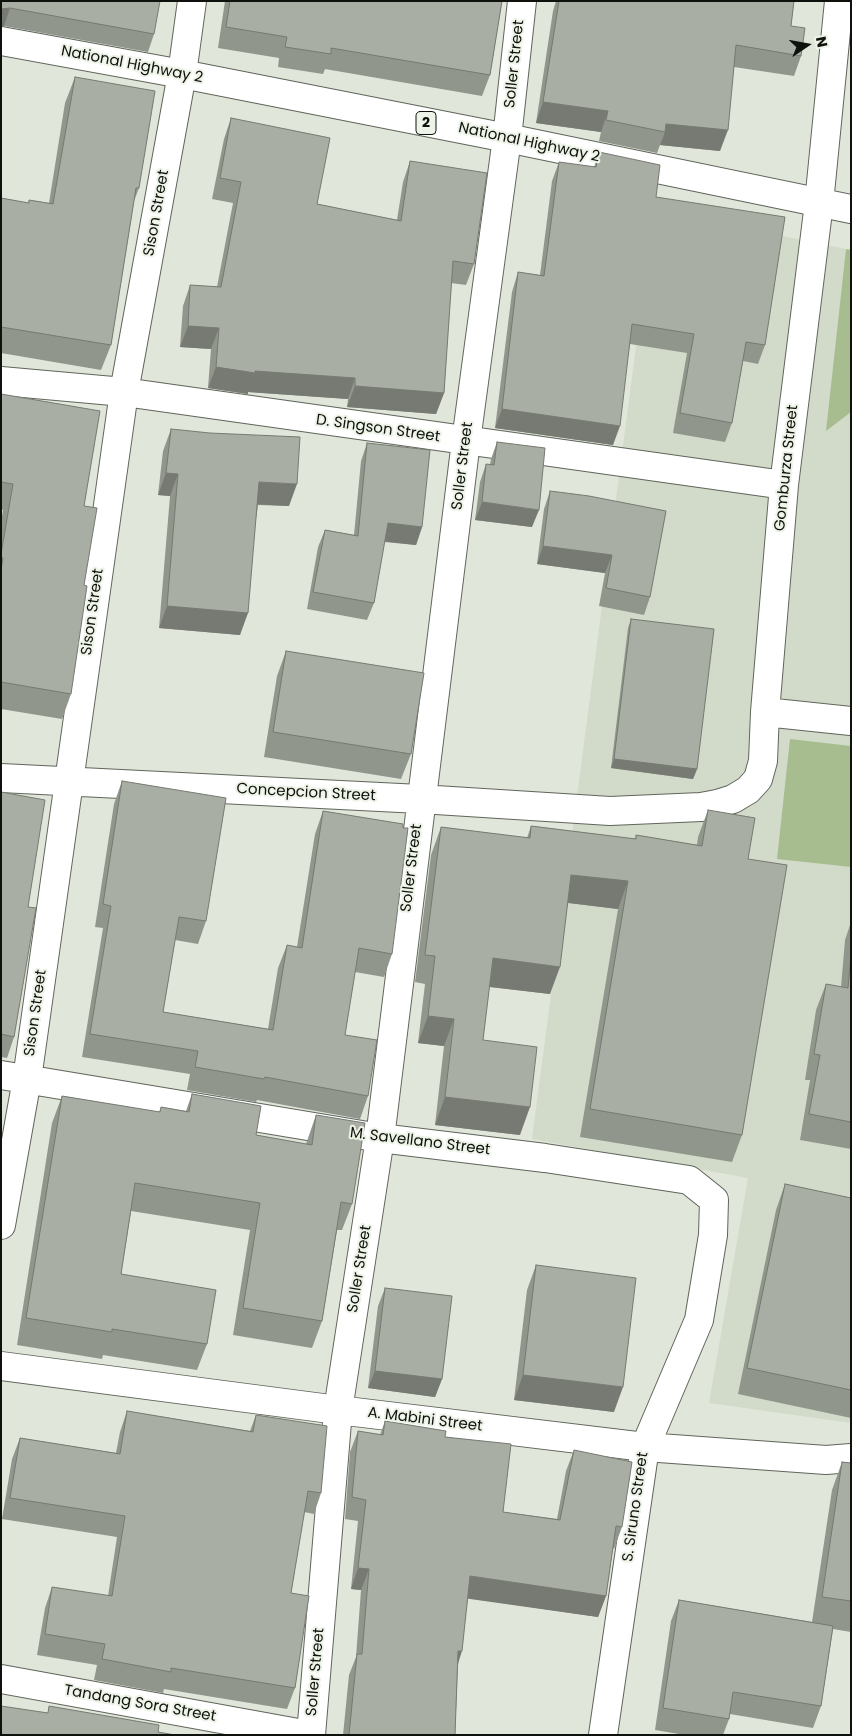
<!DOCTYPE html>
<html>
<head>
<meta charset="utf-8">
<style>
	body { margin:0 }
	#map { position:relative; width:852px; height:1736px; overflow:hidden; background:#e0e6da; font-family:Poppins,sans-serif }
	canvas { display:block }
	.frame { position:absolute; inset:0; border:2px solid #0f110d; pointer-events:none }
	.north { position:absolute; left:782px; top:20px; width:50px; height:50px; -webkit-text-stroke:4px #edf3e7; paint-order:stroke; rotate:78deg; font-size:14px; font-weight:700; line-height:20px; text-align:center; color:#0f110d }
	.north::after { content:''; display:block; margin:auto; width:18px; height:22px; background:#0f110d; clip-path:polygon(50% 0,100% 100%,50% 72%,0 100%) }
</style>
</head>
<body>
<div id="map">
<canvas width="852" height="1736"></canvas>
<div class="frame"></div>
<div class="north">N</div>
</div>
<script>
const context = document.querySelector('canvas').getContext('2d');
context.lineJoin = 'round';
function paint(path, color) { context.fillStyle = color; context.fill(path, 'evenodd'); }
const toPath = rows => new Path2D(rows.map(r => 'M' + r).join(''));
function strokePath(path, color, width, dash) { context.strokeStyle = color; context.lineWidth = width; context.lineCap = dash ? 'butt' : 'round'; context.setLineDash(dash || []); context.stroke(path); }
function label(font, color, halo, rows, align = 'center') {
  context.font = font + ' Poppins,sans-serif'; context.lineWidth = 4; context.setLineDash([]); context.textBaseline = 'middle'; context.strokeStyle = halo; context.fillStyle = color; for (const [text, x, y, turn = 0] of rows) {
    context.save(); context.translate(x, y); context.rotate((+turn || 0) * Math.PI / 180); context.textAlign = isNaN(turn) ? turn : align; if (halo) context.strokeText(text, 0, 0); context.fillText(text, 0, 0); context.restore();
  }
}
paint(toPath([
	[654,210,851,250,851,1423,709,1403,748,1178,532,1139]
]), '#d2dbc9');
paint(toPath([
	[846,249,851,250,851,412,826,431],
	[790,739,851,746,851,867,777,859]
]), '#a7bd8f');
const minor = toPath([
	[1,381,124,392,784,485],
	[765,712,851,721],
	[1,778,420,799,610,811,701,807,717,804,733,799,748,790,758,779,763,761,765,712,784,485,819,203,839,1],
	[1,1075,380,1138,545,1158,689,1180,714,1200,713,1235,699,1320,645,1447,603,1735],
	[1,1225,27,1079,124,392,182,74,192,1],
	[1,1366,338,1410,645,1447,826,1460,851,1458],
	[1,1679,309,1735],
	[311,1735,338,1410,380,1138,466,441,507,138,522,1]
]);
const highway = toPath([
	[1,41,182,74,507,138,851,209]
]);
strokePath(minor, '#60655b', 30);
strokePath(highway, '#60655b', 30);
strokePath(minor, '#fff', 28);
strokePath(highway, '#fff', 28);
paint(toPath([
	[1,1,154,34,148,52,4,26],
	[225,1,502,1,490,75,482,96,325,69,323,74,278,67,279,58,218,48],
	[556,1,794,1,791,26,801,56,794,76,734,67,720,151,660,145,657,153,599,141,601,132,536,123,553,11],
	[75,77,139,188,134,201,111,345,101,370,1,353,1,198,28,203,29,200,49,203,65,103],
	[231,118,317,204,397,220,403,182,410,161,474,264,466,285,451,283,444,393,436,414,347,407,348,399,248,392,248,394,208,388,211,349,180,347,183,306,190,285,217,287,233,203,212,199,224,139],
	[599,152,656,197,765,345,758,364,743,361,732,423,725,442,673,433,687,353,630,344,613,445,495,428,512,292,518,272,540,275,552,181,559,162,594,167],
	[1,394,84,506,84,585,71,694,62,719,1,709,1,522,3,510,1,509],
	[171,429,289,506,258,505,240,635,159,628,170,496,158,495,163,451],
	[497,442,532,527,475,520,480,482,486,464,490,465,491,459],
	[367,443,422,527,416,545,384,542,374,603,367,620,307,609,318,547,325,530,354,535,361,461],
	[550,491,650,597,644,615,599,606,605,573,537,564,544,509],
	[631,619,697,769,693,779,611,768,628,628],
	[286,651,411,754,401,779,264,757,277,676],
	[122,781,206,921,198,944,175,940,163,1012,268,1029,278,968,287,945,297,947,315,834,323,811,392,954,384,977,355,972,345,1035,368,1096,360,1119,257,1100,256,1102,187,1090,190,1074,82,1057,103,928,95,927,114,804],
	[1,792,28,907,14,1037,7,1058,1,1057],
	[708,810,748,859,742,1135,732,1162,580,1137,618,909,568,903,550,994,489,987,483,1040,520,1135,435,1125,444,1046,418,1043,425,984,415,982,431,855,441,827,527,838,531,826,635,839,636,835,697,845,698,837],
	[851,922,851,1149,800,1140,810,1080,805,1080,816,1010,826,984,841,987,845,940],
	[192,1094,256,1135,306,1144,316,1115,352,1204,342,1230,337,1230,322,1321,312,1348,233,1335,250,1230,131,1211,121,1274,207,1344,197,1370,103,1355,102,1359,17,1345,52,1123,62,1096,159,1112,161,1107,186,1111],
	[785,1184,851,1198,851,1418,738,1394,776,1210],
	[536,1265,614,1412,514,1400,527,1290],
	[385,1288,442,1379,435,1397,368,1388,378,1306],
	[127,1411,250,1431,256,1415,321,1493,314,1514,304,1512,291,1593,295,1688,287,1709,164,1689,163,1693,94,1680,97,1665,37,1655,45,1608,52,1587,108,1596,117,1537,2,1519,12,1459,20,1438,116,1453,120,1432],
	[385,1421,445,1437,503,1512,557,1519,566,1471,574,1450,622,1527,614,1549,613,1548,606,1596,598,1617,468,1598,458,1665,455,1735,343,1735,349,1675,356,1657,361,1590,351,1589,358,1521,345,1519,350,1452,358,1431,380,1435],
	[842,1462,851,1463,851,1632,833,1629,821,1706,813,1728,730,1714,729,1719,723,1735,685,1735,655,1730,671,1621,679,1600,812,1622,832,1490]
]), '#90968c');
paint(toPath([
	[10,8,4,26,1,26,1,9],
	[543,102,608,111,601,132,536,123],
	[666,124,728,130,720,151,660,145,665,132],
	[188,326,219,328,211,349,180,347],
	[216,367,255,371,355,378,348,399,248,392,248,394,208,388],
	[355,386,444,393,436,414,347,407],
	[502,409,620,426,613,445,495,428],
	[166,473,178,474,170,496,158,495],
	[259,482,297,484,289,506,251,504],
	[482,502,539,510,532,527,475,520],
	[388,523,422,527,416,545,381,541],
	[543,546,612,555,605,573,537,564],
	[167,606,248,613,240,635,159,628],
	[614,759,697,769,693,779,611,768],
	[571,875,628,881,618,909,561,902],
	[493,958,560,967,550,994,483,986],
	[428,1016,454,1019,444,1046,418,1043],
	[445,1097,530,1107,520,1135,435,1125],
	[375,1371,442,1379,435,1397,368,1388],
	[523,1375,623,1387,614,1412,514,1400],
	[358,1568,369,1569,361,1590,351,1589],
	[470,1576,606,1596,598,1617,463,1598],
	[458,1651,462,1651,455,1673]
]), '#767a72');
const building = toPath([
	[1,1,160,1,154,34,10,8,1,9,1,1],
	[230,1,502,1,490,75,331,48,331,54,285,47,287,37,226,27,230,1],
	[559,1,794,1,791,26,805,28,801,56,736,45,728,130,666,124,665,132,606,120,608,111,543,102,559,1],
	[75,77,155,91,139,188,136,188,111,345,1,327,1,198,29,203,29,200,53,204,75,77],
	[231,118,330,138,317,204,401,221,410,161,487,173,474,264,453,261,444,393,355,386,355,378,255,371,255,373,216,367,219,328,188,326,190,285,221,287,241,182,220,178,231,118],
	[599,152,660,165,656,197,785,217,765,345,746,342,732,423,680,413,694,334,632,324,620,426,502,409,518,272,544,276,559,162,596,167,599,152],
	[1,394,100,411,84,506,97,508,84,585,87,586,71,694,1,682,1,570,3,558,1,558,1,554,13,484,1,482,1,394],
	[171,429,210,433,300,437,297,484,259,482,248,613,167,606,178,474,166,473,171,429],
	[497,442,545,448,539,510,482,502,486,464,494,465,497,442],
	[367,443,430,450,422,527,388,523,374,603,313,592,325,530,358,536,367,443],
	[550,491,589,496,666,511,650,597,606,588,612,555,543,546,550,491],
	[631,619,714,629,697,769,614,759,631,619],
	[286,651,424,673,411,754,273,732,286,651],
	[122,781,226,798,206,921,179,917,163,1012,273,1030,287,945,302,948,323,811,403,824,403,828,408,828,392,954,359,948,345,1035,377,1040,368,1096,265,1077,264,1079,195,1067,198,1051,90,1034,111,906,103,904,122,781],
	[1,792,45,800,28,907,36,908,14,1037,1,1034,1,792],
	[708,810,755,818,748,859,787,865,742,1135,590,1109,628,881,571,875,560,967,493,958,483,1040,537,1047,530,1107,445,1097,454,1019,428,1016,435,956,425,955,441,827,530,838,531,826,636,839,636,835,702,846,708,810],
	[851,955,851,1122,809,1114,820,1055,814,1054,826,984,848,988,851,955],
	[192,1094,261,1106,256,1135,312,1145,316,1115,365,1123,352,1204,341,1202,322,1321,243,1308,260,1203,135,1183,121,1274,216,1290,207,1344,112,1329,112,1332,26,1318,62,1096,160,1112,161,1107,189,1112,192,1094],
	[785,1184,851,1198,851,1390,747,1368,785,1184],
	[536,1265,636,1278,623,1387,523,1375,536,1265],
	[385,1288,452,1296,442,1379,375,1371,385,1288],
	[127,1411,253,1432,256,1415,327,1426,321,1493,308,1491,291,1593,309,1596,295,1688,171,1668,171,1672,102,1659,105,1644,45,1634,52,1587,112,1596,125,1516,10,1498,20,1438,120,1454,127,1411],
	[385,1421,446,1431,445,1437,511,1444,503,1512,560,1520,574,1450,632,1462,622,1527,616,1526,606,1596,470,1576,462,1651,458,1651,455,1735,349,1735,357,1654,362,1654,369,1569,358,1568,366,1500,352,1497,358,1431,383,1435,385,1421],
	[842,1462,851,1463,851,1601,822,1597,842,1462],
	[679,1600,833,1626,821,1706,733,1692,729,1719,663,1708,679,1600],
	[1,1706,48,1713,49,1706,159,1725,158,1732,175,1735,1,1735,1,1706]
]);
paint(building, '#a8aea3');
strokePath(building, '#767a72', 1);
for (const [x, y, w] of [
	[426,123,20]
]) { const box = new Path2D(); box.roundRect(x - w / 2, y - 11.5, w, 23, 4); context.fillStyle = '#edf3e7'; context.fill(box); strokePath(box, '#0f110d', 1); }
label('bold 14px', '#0f110d', null, [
	["2",426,123]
]);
label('15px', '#0f110d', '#edf3e7', [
	["Soller Street",515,64,-84],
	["National Highway 2",132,65,11],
	["National Highway 2",529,143,12],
	["Sison Street",157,213,-80],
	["D. Singson Street",378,429,8],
	["Soller Street",463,466,-83],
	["Gomburza Street",787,468,-84],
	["Sison Street",93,612,-82],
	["Concepcion Street",306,793,3],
	["Soller Street",412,868,-83],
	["Sison Street",36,1013,-82],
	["M. Savellano Street",420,1142,7],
	["Soller Street",360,1269,-81],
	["A. Mabini Street",425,1420,7],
	["S. Siruno Street",636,1507,-82],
	["Soller Street",316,1672,-85],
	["Tandang Sora Street",140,1704,10]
]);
</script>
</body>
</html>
